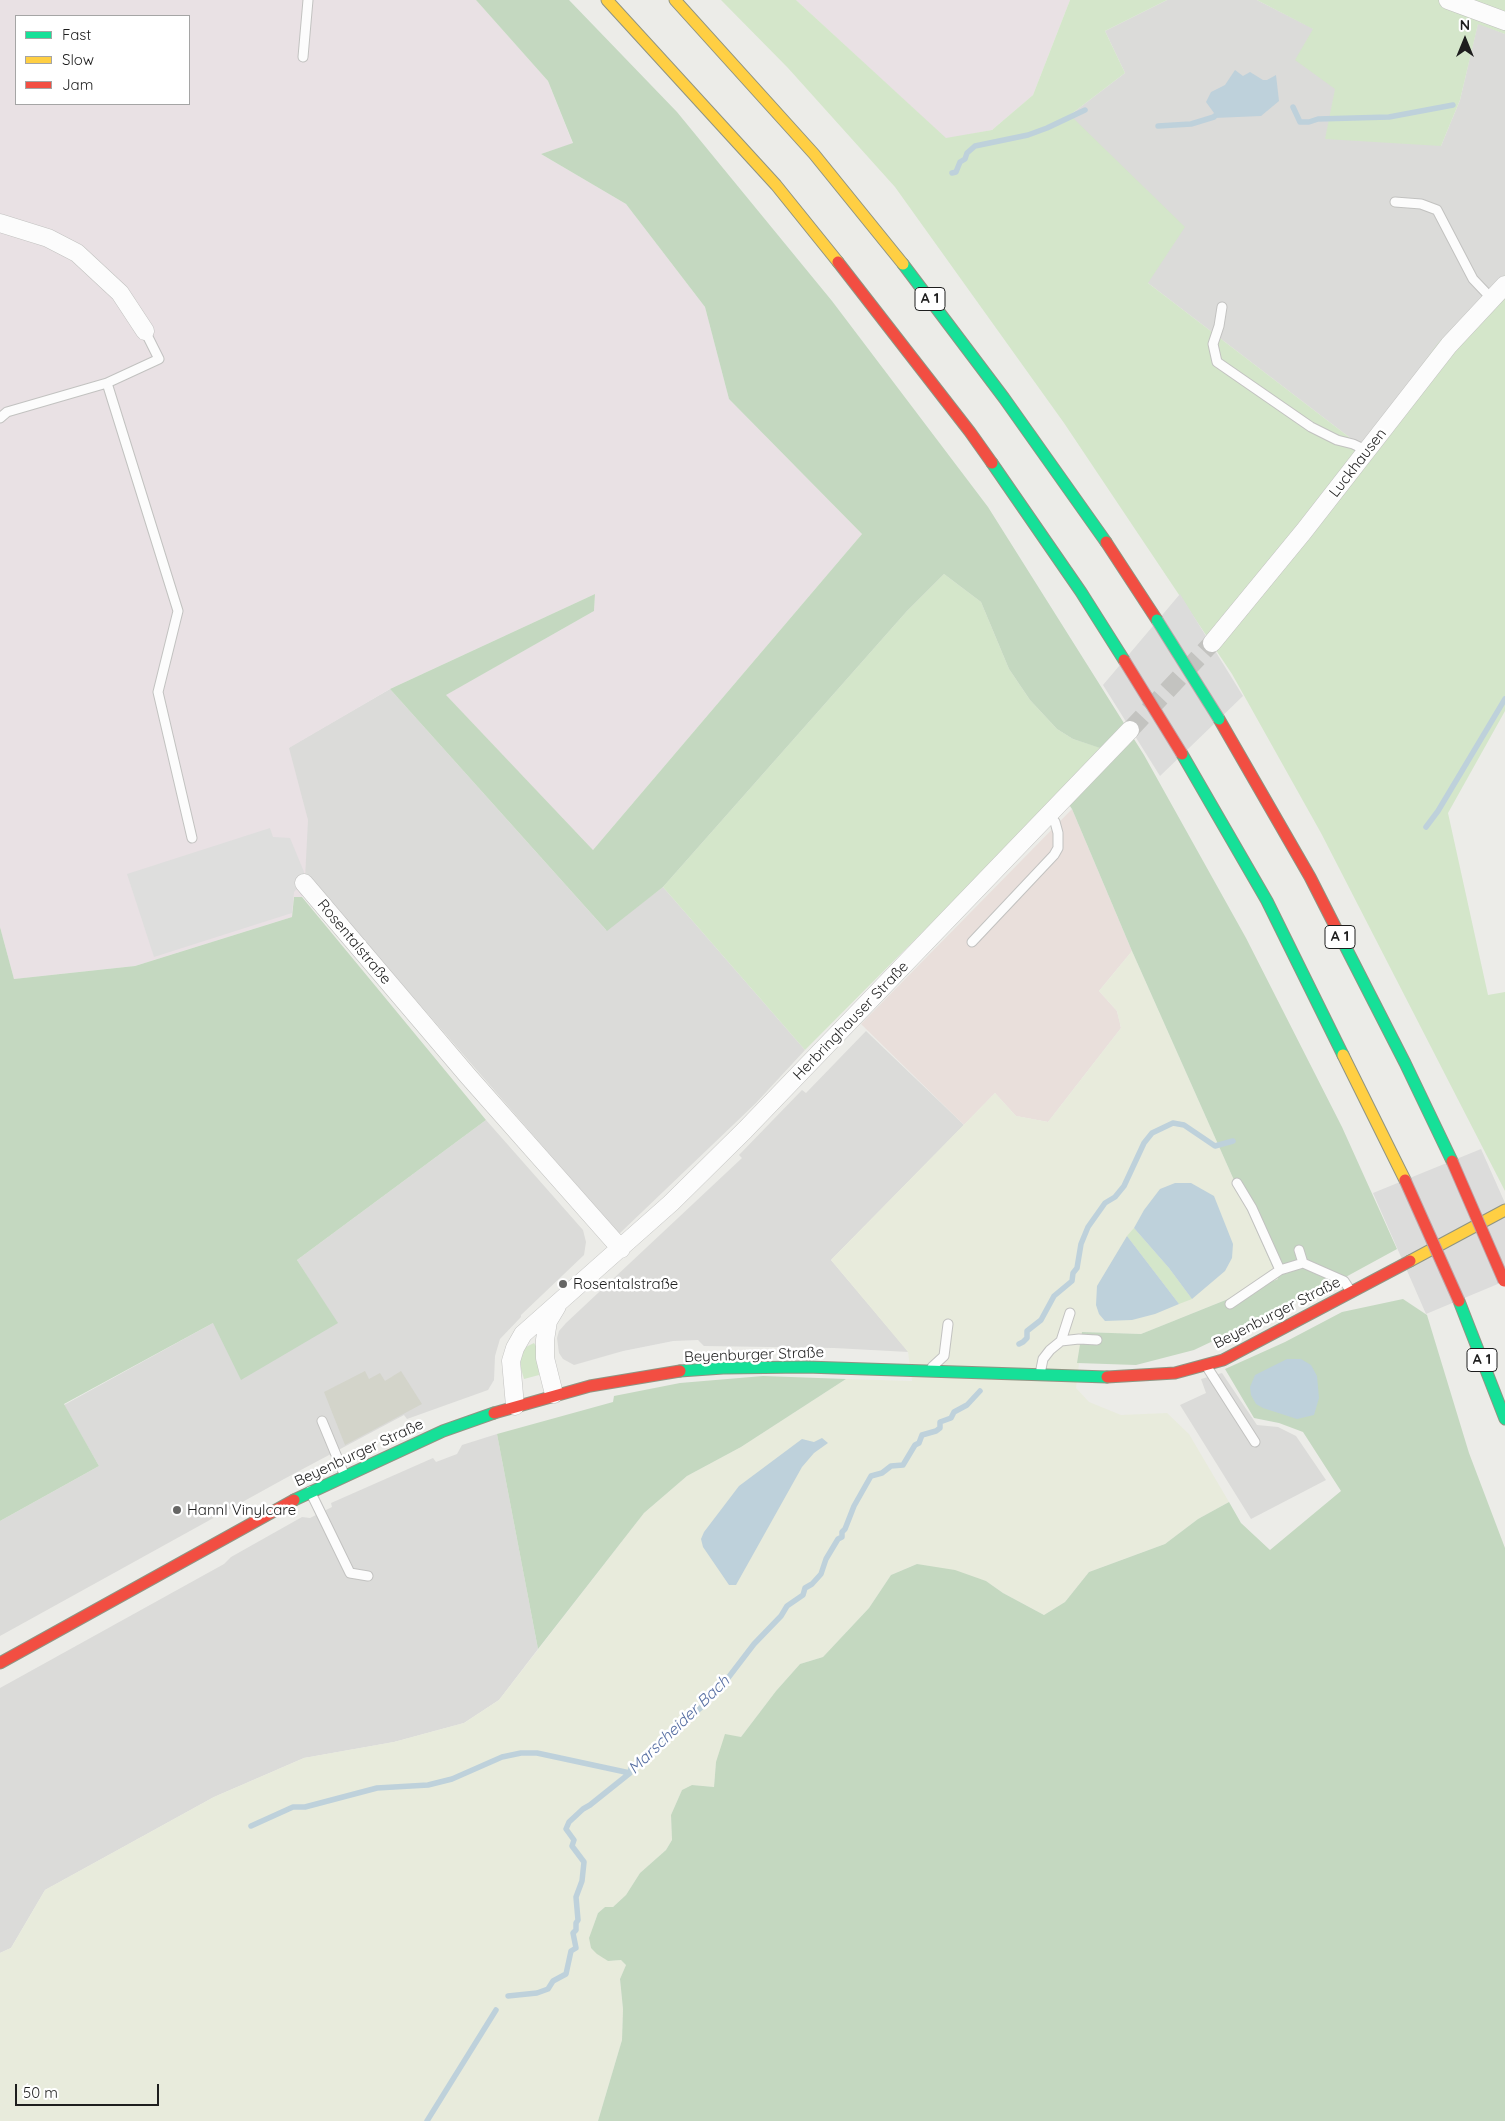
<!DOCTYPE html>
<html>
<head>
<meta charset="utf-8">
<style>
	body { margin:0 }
	#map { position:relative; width:1505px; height:2121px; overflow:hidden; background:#ecece8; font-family:Quicksand,sans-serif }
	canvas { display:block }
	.legend { position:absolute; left:15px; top:15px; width:175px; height:90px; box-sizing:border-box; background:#fff; border:1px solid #a5a5a5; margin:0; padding:6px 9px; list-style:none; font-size:15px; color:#1e1e1e }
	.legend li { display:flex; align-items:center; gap:10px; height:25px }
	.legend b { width:25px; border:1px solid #a5a5a5 }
	.north { position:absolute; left:1440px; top:15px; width:50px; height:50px; -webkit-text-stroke:4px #fff; paint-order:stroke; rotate:0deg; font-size:14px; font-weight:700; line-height:20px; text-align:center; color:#1e1e1e }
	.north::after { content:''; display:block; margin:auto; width:18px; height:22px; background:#1e1e1e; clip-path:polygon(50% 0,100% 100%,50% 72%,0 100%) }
	.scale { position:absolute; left:15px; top:2084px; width:144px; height:22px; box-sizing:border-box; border:2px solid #1e1e1e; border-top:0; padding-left:6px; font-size:15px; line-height:18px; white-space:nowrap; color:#1e1e1e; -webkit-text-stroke:4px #fff; paint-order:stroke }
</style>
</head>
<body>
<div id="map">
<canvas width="1505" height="2121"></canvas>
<ul class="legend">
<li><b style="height:6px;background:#16e098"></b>Fast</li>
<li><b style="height:6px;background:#ffcf43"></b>Slow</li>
<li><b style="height:6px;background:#f24e42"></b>Jam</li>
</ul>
<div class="north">N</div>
<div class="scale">50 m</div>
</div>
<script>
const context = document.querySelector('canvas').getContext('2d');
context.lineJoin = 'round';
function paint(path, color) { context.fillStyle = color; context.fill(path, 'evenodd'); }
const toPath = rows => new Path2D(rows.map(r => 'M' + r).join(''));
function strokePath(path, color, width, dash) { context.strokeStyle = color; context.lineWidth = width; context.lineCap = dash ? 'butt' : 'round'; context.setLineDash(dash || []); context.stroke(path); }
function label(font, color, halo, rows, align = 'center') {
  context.font = font + ' Quicksand,sans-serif'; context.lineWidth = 5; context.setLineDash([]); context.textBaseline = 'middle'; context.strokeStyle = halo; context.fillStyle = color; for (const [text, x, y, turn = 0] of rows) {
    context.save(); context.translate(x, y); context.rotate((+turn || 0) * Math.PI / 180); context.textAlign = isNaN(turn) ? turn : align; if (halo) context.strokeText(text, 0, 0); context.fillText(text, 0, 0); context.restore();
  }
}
paint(toPath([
	[1167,0,1257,0,1314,29,1441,146,1460,100,1478,23,1505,34,1505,275,1362,447,1148,283,1070,115,1125,73,1105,31],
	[390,689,606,930,663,887,805,1050,756,1103,619,1234,323,893,305,879,288,748],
	[866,1031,964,1125,831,1260,909,1352,834,1348,704,1346,698,1340,673,1341,623,1351,574,1365,563,1359,559,1353,557,1338,559,1331,566,1323,742,1158,739,1155,802,1090,806,1093],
	[486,1120,583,1230,586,1242,584,1255,521,1315,521,1317,500,1339,495,1356,494,1380,488,1390,407,1419,404,1415,284,1479,0,1636,0,1521,99,1466,64,1405,213,1323,337,1323,297,1260],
	[1222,1373,1257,1425,1278,1427,1296,1436,1326,1480,1251,1519,1180,1405,1206,1393,1201,1379],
	[497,1434,538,1649,499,1700,464,1723,394,1742,304,1758,214,1797,45,1890,11,1948,0,1953,0,1688,224,1564,231,1557,302,1517,310,1518,332,1507,331,1503,433,1458,436,1462,457,1454,462,1445]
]), '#dbdbd9');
paint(toPath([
	[1072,809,1132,951,1099,991,1117,1011,1121,1028,1048,1122,1016,1116,995,1093,964,1125,861,1024]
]), '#e9dfdb');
paint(toPath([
	[0,0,476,0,548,81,573,144,541,154,626,204,705,307,729,399,862,534,593,850,445,695,594,611,595,594,390,689,289,748,308,820,305,879,302,897,294,897,292,917,135,966,14,979,0,927],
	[16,16,189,16,189,104,16,104],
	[796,0,1070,0,1033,95,992,130,946,139]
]), '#e9e1e4');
paint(toPath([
	[365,1371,369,1379,380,1373,385,1381,401,1371,422,1404,345,1445,324,1392]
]), '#d3d4ca');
paint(toPath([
	[1132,951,1278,1279,1141,1334,1083,1332,1076,1388,1089,1402,1121,1415,1167,1413,1189,1434,1229,1502,1198,1519,1165,1544,1089,1572,1065,1602,1044,1615,1003,1593,986,1581,917,1564,891,1575,869,1608,823,1657,800,1664,776,1691,741,1737,716,1762,714,1787,692,1785,682,1790,671,1815,672,1840,666,1850,640,1873,626,1895,613,1907,605,1907,598,1913,589,1938,591,1948,608,1961,621,1960,626,1965,620,1979,623,2009,622,2040,598,2121,0,2121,0,1953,11,1948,45,1890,214,1797,304,1758,394,1742,464,1723,499,1700,644,1513,687,1476,741,1447,846,1379,912,1381,908,1352,831,1260,995,1093,1016,1116,1048,1122,1121,1028,1117,1011,1099,991]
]), '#e8ebdc');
paint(toPath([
	[721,0,796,0,946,138,992,130,1033,95,1070,0,1167,0,1105,31,1125,73,1070,115,1185,227,1148,283,1362,447,1438,343,1505,275,1505,711,1448,813,1488,995,1505,992,1505,1191,1321,833,1232,674,1064,423,895,187,788,68],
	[1257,0,1505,0,1505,34,1478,24,1460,100,1441,146,1325,139,1335,89,1295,60,1313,29],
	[944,574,981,602,1009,669,1030,700,1057,729,1073,739,1101,748,1061,793,805,1050,663,887,907,611],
	[1134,1228,1169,1268,1192,1299,1179,1304,1127,1236],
	[534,1343,537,1348,539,1375,524,1379,520,1365,521,1355,526,1347]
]), '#d4e6ca');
paint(toPath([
	[476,0,569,0,677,112,832,301,988,507,1144,755,1246,938,1342,1127,1397,1249,1331,1285,1194,1350,1136,1365,1077,1363,1082,1332,1141,1334,1278,1279,1132,951,1072,809,1061,793,1100,748,1073,739,1057,729,1030,700,1009,669,981,602,944,574,907,611,663,887,607,931,390,689,595,594,594,611,446,695,593,850,862,534,729,399,705,307,626,204,541,154,573,143,548,81],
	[294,897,302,897,486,1120,297,1260,338,1323,241,1380,213,1323,64,1404,99,1466,0,1521,0,927,14,979,135,966,292,917],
	[1403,1299,1427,1315,1469,1453,1505,1548,1505,2121,598,2121,622,2040,623,2009,620,1979,626,1965,621,1960,608,1961,597,1954,591,1948,589,1938,598,1913,605,1907,613,1907,626,1895,640,1873,666,1850,672,1840,671,1815,682,1790,692,1785,714,1787,716,1762,725,1734,741,1737,776,1691,800,1664,823,1657,869,1608,891,1575,917,1564,955,1570,986,1581,1003,1593,1044,1615,1065,1602,1089,1572,1165,1544,1198,1519,1229,1502,1241,1523,1270,1550,1341,1491,1303,1432,1279,1423,1254,1418,1225,1369,1285,1342,1342,1312],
	[763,1376,846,1379,741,1447,687,1476,644,1513,538,1649,497,1434,613,1402,614,1396,680,1383]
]), '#c4d8c0');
paint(toPath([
	[270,828,273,837,290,838,304,872,304,880,294,892,292,913,154,957,127,874]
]), '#dededd');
paint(toPath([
	[1235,70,1243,76,1250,72,1263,80,1267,80,1276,75,1279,101,1261,116,1214,118,1212,115,1214,113,1206,102,1211,92,1225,85],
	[1175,1183,1191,1183,1214,1196,1233,1244,1232,1258,1225,1271,1192,1299,1169,1268,1134,1228,1144,1210,1160,1189],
	[1127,1236,1179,1304,1155,1314,1132,1320,1105,1321,1099,1314,1096,1305,1097,1286],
	[1287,1359,1301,1359,1311,1365,1317,1376,1319,1398,1314,1415,1297,1419,1263,1408,1256,1404,1251,1395,1250,1387,1255,1375],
	[822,1438,828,1443,814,1453,802,1467,736,1585,729,1585,703,1547,701,1539,704,1532,739,1486,802,1439,814,1442]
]), '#bed1db');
paint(toPath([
	[1180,594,1243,696,1160,776,1103,685],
	[1481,1149,1505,1203,1505,1281,1426,1314,1373,1193]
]), '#dcdcdb');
strokePath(toPath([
	[1293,107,1300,122,1309,122,1318,119,1389,117,1453,105],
	[1158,126,1191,124,1214,117],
	[952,173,956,172,960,162,965,159,967,153,975,146,1028,135,1047,128,1085,110],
	[1426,827,1438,811,1505,699],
	[1019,1344,1023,1342,1027,1338,1027,1331,1041,1320,1054,1296,1072,1281,1073,1273,1077,1268,1081,1244,1088,1227,1105,1203,1115,1197,1124,1186,1144,1143,1152,1133,1173,1123,1184,1125,1215,1146,1233,1141],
	[251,1826,293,1807,305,1807,377,1788,428,1785,452,1779,502,1757,521,1753,537,1753,630,1773],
	[508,1996,537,1993,548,1989,553,1981,566,1974,571,1951,576,1948,573,1933,576,1930,576,1923,578,1920,576,1897,582,1881,584,1862,572,1846,574,1840,566,1829,569,1822,583,1809,590,1805,630,1773,631,1768,642,1765,644,1756,676,1726,682,1726,684,1720,687,1720,715,1695,754,1644,781,1616,787,1606,803,1595,805,1588,812,1584,821,1574,826,1559,838,1539,842,1537,842,1532,845,1529,854,1506,871,1476,882,1473,891,1466,903,1465,915,1445,919,1443,922,1435,936,1431,940,1428,940,1422,951,1418,954,1412,967,1405,980,1391],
	[427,2121,496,2010]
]), '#bed1db', 5.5);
strokePath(toPath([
	[1130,730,1212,643]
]), '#c3c3c0', 18, [18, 9]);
const lane = toPath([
	[303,57,308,0],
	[1395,202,1421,204,1437,210,1473,279,1492,299],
	[1222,307,1219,326,1213,344,1217,362,1311,427,1337,440,1353,444,1368,451],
	[107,383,178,611,158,692,192,838],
	[0,418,7,412,107,383,159,359,145,331],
	[972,942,1054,855,1058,848,1058,833,1055,822,1049,816],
	[1237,1183,1252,1208,1280,1270,1303,1263,1344,1281,1350,1290],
	[1299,1250,1303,1263],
	[1230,1304,1280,1270],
	[1061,1341,1070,1313],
	[932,1367,944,1356,948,1324],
	[1207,1367,1255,1442],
	[1040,1374,1043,1359,1050,1350,1061,1341,1079,1339,1097,1340],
	[322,1421,344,1474],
	[310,1491,350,1573,368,1576]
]);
const street = toPath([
	[1448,0,1505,21],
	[0,223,48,238,77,253,120,293,145,331],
	[1212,643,1304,531,1449,345,1505,285],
	[304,883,468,1076,621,1249],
	[554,1394,545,1358,545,1340,548,1321,557,1306],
	[515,1406,511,1361,515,1348,523,1334,671,1203,745,1130,1130,730]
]);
const fast = toPath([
	[903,264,1004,398,1106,542],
	[992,463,1081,592,1124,660],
	[1182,754,1267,901,1343,1055],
	[1341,938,1405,1063,1452,1161],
	[1459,1301,1505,1419],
	[680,1371,723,1368,806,1367,1107,1377],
	[294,1500,443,1431,494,1413]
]);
const slow = toPath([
	[607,0,776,185,838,262],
	[675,0,814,154,903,264],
	[1343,1055,1405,1180],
	[1410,1261,1505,1210]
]);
const jam = toPath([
	[838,262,970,432,992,463],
	[1106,542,1157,620],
	[1219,719,1310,877,1341,938],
	[1107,1377,1175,1373,1223,1360,1410,1261],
	[494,1413,590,1386,680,1371],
	[0,1663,294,1500]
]);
strokePath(lane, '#c2c2c0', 11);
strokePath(street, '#c2c2c0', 19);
strokePath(fast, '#8f9482', 13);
strokePath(slow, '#8f9482', 13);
strokePath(jam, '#8f9482', 13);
strokePath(lane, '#fcfcfc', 9);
strokePath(street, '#fcfcfc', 18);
strokePath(fast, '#16e098', 11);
strokePath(slow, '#ffcf43', 11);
strokePath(jam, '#f24e42', 11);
const fastBridge = toPath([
	[1157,620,1219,719]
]);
const jamBridge = toPath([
	[1124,660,1182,754],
	[1452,1161,1504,1281],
	[1405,1180,1459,1301]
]);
strokePath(fastBridge, '#bda3a5', 13, []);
strokePath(jamBridge, '#bda3a5', 13, []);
strokePath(fastBridge, '#16e098', 11);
strokePath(jamBridge, '#f24e42', 11);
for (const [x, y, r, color] of [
	[563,1284,5,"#666665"],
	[177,1510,5,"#666665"]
]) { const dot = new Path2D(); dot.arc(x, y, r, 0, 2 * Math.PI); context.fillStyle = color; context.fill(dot); strokePath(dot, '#fff', 2); }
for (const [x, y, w] of [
	[930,299,30],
	[1340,937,30],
	[1482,1360,30]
]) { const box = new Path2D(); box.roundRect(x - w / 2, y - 11.5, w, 23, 4); context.fillStyle = '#fff'; context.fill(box); strokePath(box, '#1e1e1e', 1); }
label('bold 14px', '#1e1e1e', null, [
	["A 1",930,299],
	["A 1",1340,937],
	["A 1",1482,1360]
]);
label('15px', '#1e1e1e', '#fff', [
	["Luckhausen",1358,463,-52],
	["Rosentalstraße",354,942,50],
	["Herbringhauser Straße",851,1021,-46],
	["Beyenburger Straße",1277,1313,-27],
	["Beyenburger Straße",754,1355,-2],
	["Beyenburger Straße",359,1453,-25]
]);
label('15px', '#1e1e1e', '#fff', [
	["Rosentalstraße",573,1284],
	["Hannl Vinylcare",187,1510]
], 'left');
label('italic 16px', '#566ea2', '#fff', [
	["Marscheider Bach",679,1725,-44]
]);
</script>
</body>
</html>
